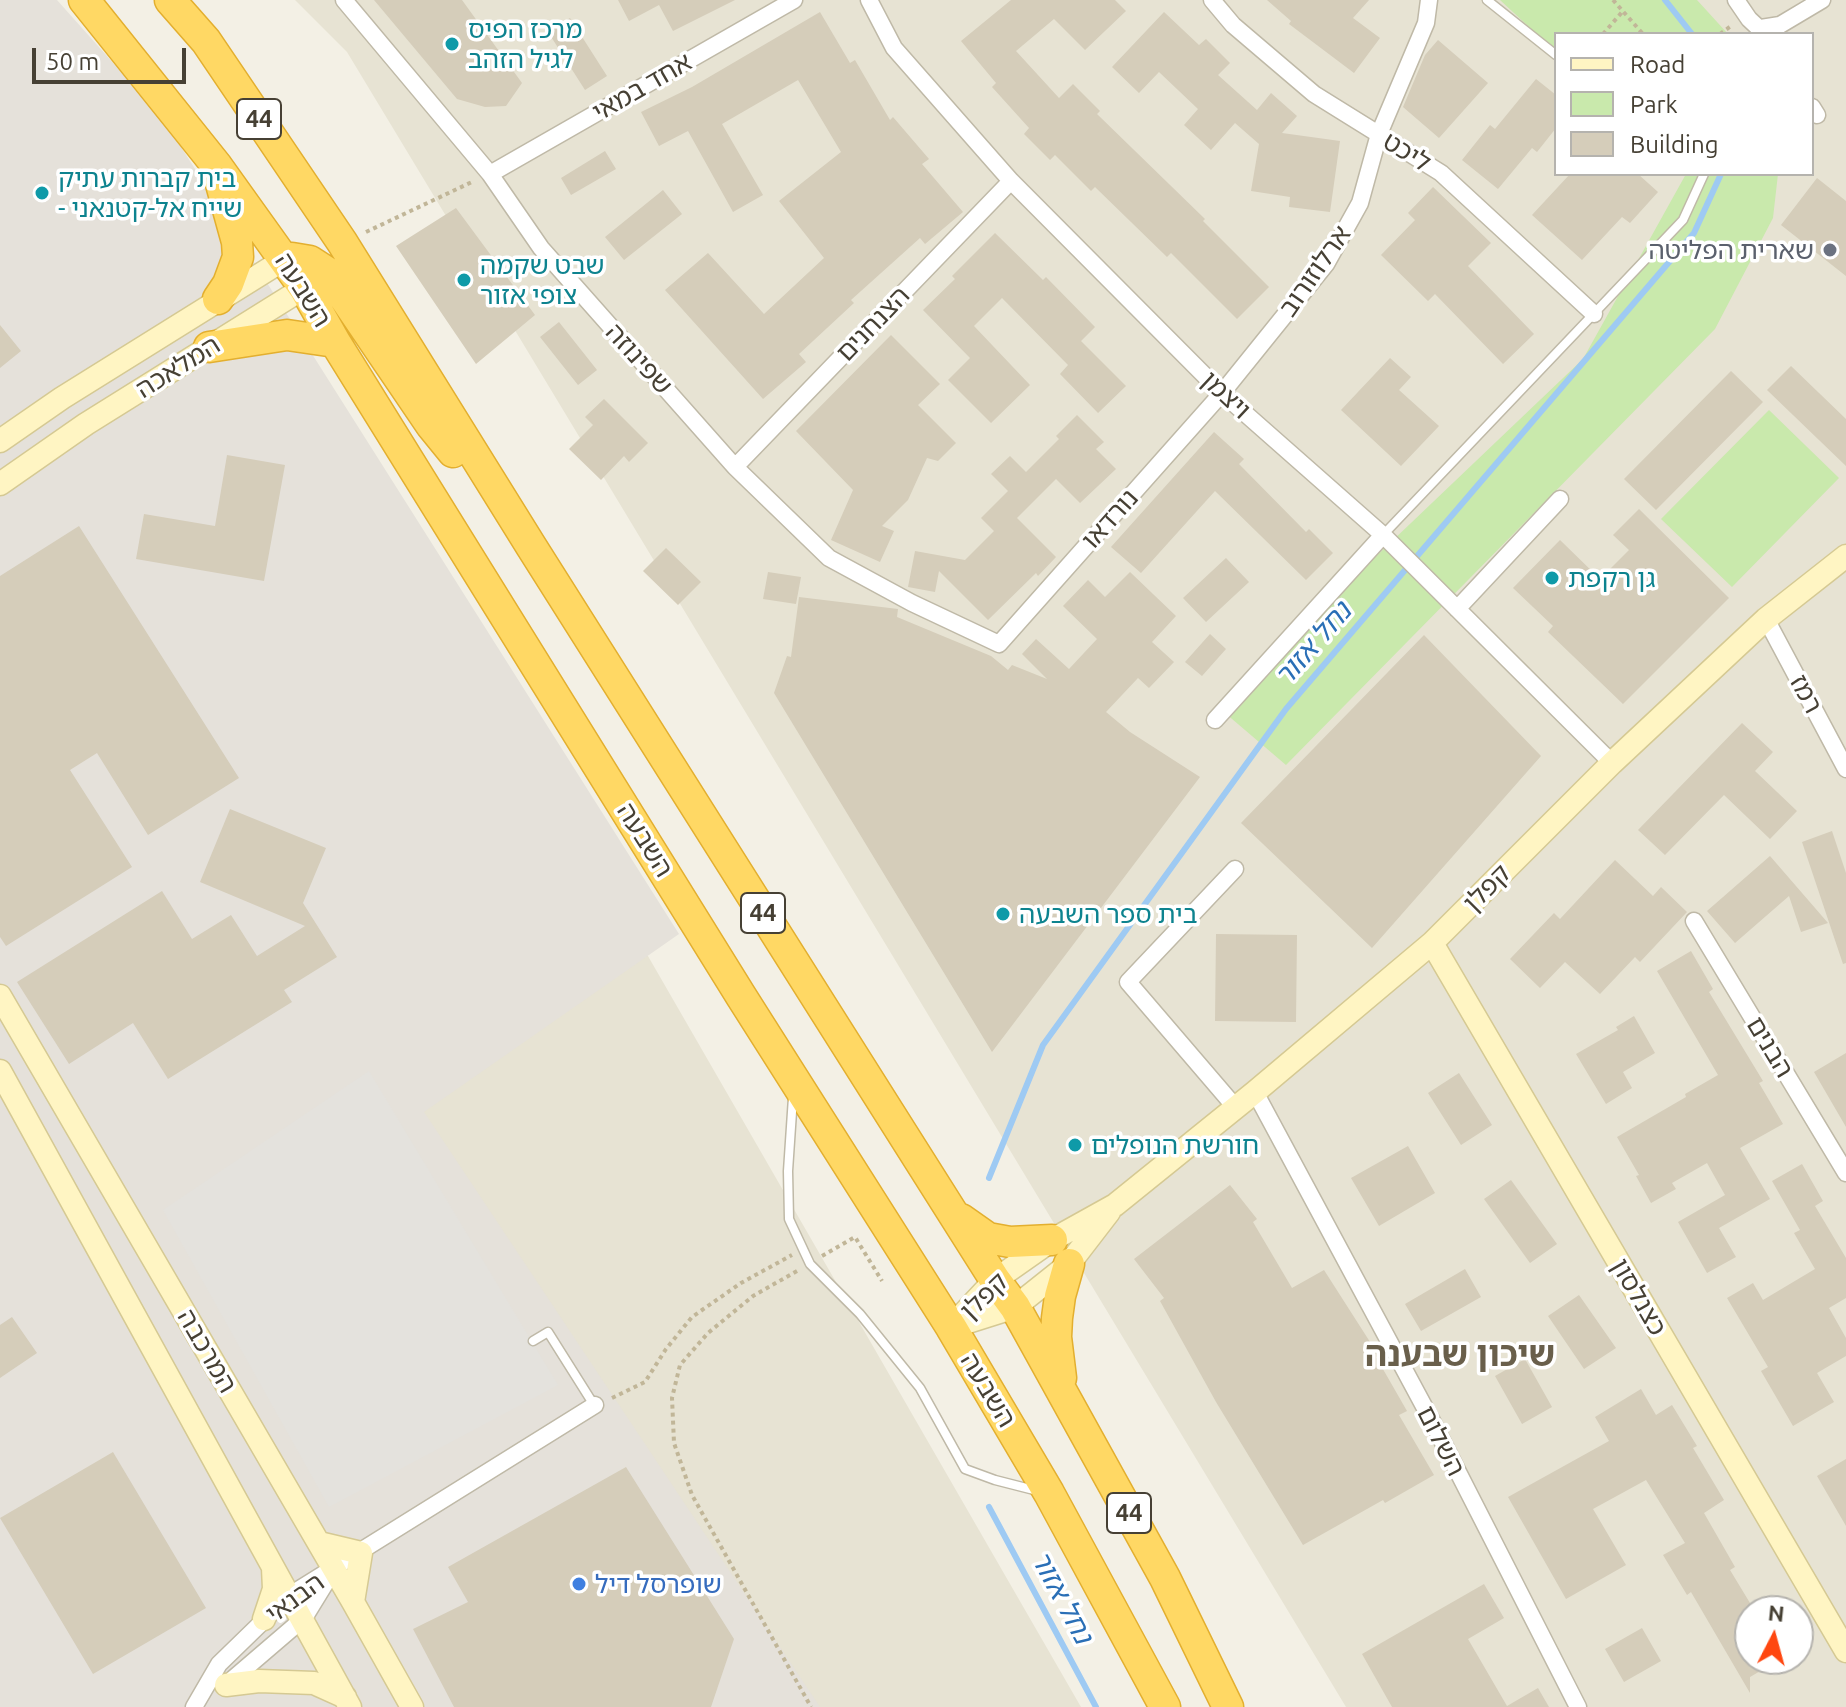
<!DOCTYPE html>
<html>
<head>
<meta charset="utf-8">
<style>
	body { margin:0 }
	#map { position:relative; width:1846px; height:1707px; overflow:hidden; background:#f3f0e5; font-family:Ubuntu,sans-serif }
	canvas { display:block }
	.legend { position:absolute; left:1554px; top:32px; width:260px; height:144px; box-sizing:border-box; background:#fff; border:2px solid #b5b3ae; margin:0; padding:10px 14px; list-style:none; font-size:24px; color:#464034 }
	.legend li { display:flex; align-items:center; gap:16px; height:40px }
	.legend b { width:40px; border:2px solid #b5b3ae }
	.north { position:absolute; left:1734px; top:1595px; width:80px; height:80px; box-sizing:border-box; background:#fff; border:2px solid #b5b3ae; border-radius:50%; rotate:6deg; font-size:22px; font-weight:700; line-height:32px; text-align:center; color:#464034 }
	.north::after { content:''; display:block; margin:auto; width:28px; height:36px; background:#ff4710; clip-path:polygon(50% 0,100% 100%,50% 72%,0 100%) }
	.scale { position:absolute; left:32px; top:48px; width:154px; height:36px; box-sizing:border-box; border:4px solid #464034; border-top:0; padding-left:10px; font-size:24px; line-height:28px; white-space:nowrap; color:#464034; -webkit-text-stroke:6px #fff; paint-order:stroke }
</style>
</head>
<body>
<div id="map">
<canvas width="1846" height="1707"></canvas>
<ul class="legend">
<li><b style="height:10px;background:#fff5c3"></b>Road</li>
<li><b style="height:22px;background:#c9e9ac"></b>Park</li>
<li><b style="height:22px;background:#d5cdba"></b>Building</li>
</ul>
<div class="north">N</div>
<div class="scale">50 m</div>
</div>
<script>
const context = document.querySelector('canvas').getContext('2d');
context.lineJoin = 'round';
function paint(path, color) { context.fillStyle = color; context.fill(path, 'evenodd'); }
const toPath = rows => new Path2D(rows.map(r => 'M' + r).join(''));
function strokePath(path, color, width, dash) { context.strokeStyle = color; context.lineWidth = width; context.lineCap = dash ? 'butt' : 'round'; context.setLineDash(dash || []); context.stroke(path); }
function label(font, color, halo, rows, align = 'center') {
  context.font = font + ' Ubuntu,"Noto Sans Hebrew",sans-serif'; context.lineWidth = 7; context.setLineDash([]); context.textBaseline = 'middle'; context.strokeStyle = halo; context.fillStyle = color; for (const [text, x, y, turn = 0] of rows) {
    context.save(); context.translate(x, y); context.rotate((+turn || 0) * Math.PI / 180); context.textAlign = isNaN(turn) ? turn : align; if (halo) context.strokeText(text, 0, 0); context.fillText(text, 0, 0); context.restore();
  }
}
paint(toPath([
	[0,0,29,0,336,415,1081,1707,0,1707],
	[295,0,1846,0,1846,1707,1346,1707,347,52],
	[1556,34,1812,34,1812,174,1556,174],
	[1750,1611,1798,1611,1798,1659,1750,1659]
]), '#e7e3d3');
paint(toPath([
	[0,0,57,0,164,120,679,934,424,1112,820,1707,0,1707]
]), '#e5e1da');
paint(toPath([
	[1500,0,1697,0,1728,34,1556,34,1556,52],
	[1686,174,1778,174,1773,218,1715,329,1286,765,1218,707,1583,359],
	[1769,410,1839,478,1732,587,1661,519]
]), '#c9e9ac');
paint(toPath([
	[369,1071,558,1385,329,1507,163,1210]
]), '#e4e2dd');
strokePath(toPath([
	[1665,0,1692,34],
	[989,1178,1043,1045,1286,709,1694,233,1721,174],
	[989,1507,1096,1707]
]), '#9ecaf3', 6);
paint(toPath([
	[374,0,462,0,522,83,506,106,485,107,457,99],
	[618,0,735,0,673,31,659,5,629,21],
	[1011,0,1115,0,1126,11,1085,50,1054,19,1016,51,1059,98,1073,84,1100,111,1097,114,1205,219,1203,221,1269,287,1237,319,1171,253,1167,257,1095,187,1091,191,1055,155,1050,160,1024,134,1029,128,992,87,996,83,961,41],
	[1267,0,1369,0,1353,18,1380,38,1354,73,1289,24,1291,21],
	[820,12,850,63,855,60,890,120,893,117,929,159,922,164,963,212,925,244,920,238,851,300,854,303,799,354,806,362,763,399,665,290,708,253,764,314,824,258,779,201,841,152,798,80,722,124,763,195,733,212,688,131,659,146,641,112,692,87],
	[1164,12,1199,45,1206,39,1230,63,1218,75,1257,110,1271,93,1297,116,1282,133,1340,141,1330,212,1289,207,1290,197,1251,191,1259,144,1235,123,1211,150,1184,125,1198,109,1159,72,1139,93,1112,67],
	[570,18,607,76,585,90,548,32],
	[1438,40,1488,83,1439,138,1403,107,1425,55],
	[1536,79,1556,95,1556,128,1537,152,1532,148,1498,189,1462,160,1490,125,1495,129],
	[605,151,616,169,571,195,561,178],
	[1570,174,1638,174,1658,192,1630,223,1622,217,1582,260,1532,215],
	[1817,178,1846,201,1846,276,1781,225],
	[1433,187,1491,243,1468,266,1534,334,1503,364,1435,294,1428,301,1381,255,1415,220,1408,213],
	[663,190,682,214,624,260,605,237],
	[456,208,535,315,476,364,396,246],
	[995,233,1043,280,1046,277,1095,327,1081,341,1126,386,1098,413,1060,374,1068,365,1002,298,974,326,1030,385,991,423,948,380,970,358,923,310,955,279,952,276],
	[559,322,597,370,578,385,540,337],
	[0,325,21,351,0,368],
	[891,335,940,384,918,405,956,443,938,461,927,458,908,500,882,526,894,531,880,562,831,540,853,490,796,431],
	[1390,358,1411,377,1399,390,1439,426,1401,466,1341,410],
	[1791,366,1846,419,1846,466,1767,390],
	[1731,371,1763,402,1656,510,1624,479],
	[604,399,648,443,629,462,624,456,601,480,569,449,593,425,585,417],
	[1077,415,1104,442,1096,449,1116,469,1080,503,1056,479,1017,518,1056,557,1038,576,1036,573,988,620,939,571,935,592,908,587,915,551,965,560,994,531,981,518,1008,491,991,474,1010,456,1026,472,1059,439,1056,436],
	[1214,432,1244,459,1239,464,1306,532,1309,529,1333,553,1306,580,1215,491,1141,573,1111,547],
	[227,455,285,465,264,581,136,559,144,514,215,526],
	[1639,509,1729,598,1623,704,1548,632,1553,626,1513,588,1560,540,1600,579,1629,550,1613,535],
	[79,526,239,778,148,835,97,753,70,770,132,867,6,946,0,937,0,576],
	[666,548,701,582,678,605,643,571],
	[1226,558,1249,582,1206,622,1183,598],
	[768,572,801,577,796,604,763,599],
	[1130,572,1176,616,1152,642,1174,662,1149,688,1138,678,1106,712,1130,732,1200,777,992,1052,774,693,787,656,791,657,799,597,898,609,897,617,991,656,1008,670,1012,665,1047,679,1022,654,1036,639,1069,669,1097,639,1063,606,1088,580,1105,597],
	[1210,634,1226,649,1202,676,1185,662],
	[1424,635,1541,756,1372,948,1241,823],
	[1742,723,1773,752,1755,771,1797,811,1770,839,1724,795,1665,855,1638,830],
	[230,809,326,848,303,903,337,957,284,990,292,1002,168,1079,133,1023,69,1064,17,982,162,891,192,939,231,915,257,956,305,926,200,882],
	[1832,831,1846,873,1846,963,1843,964,1802,842],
	[1770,856,1828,923,1801,932,1789,896,1735,943,1707,911],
	[1615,860,1653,896,1661,887,1687,912,1640,962,1635,957,1600,994,1565,962,1540,988,1510,959,1554,913,1560,919],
	[1216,934,1297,935,1296,1022,1215,1021],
	[1691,951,1713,989,1709,992,1763,1081,1759,1083,1783,1124,1740,1148,1770,1199,1719,1228,1736,1257,1707,1273,1678,1222,1725,1195,1707,1163,1672,1183,1676,1189,1651,1203,1636,1176,1639,1175,1617,1137,1686,1097,1685,1094,1718,1075,1657,971],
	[1634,1016,1655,1053,1623,1072,1632,1088,1606,1104,1576,1054,1618,1030,1616,1027],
	[1846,1053,1846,1127,1814,1072],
	[1459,1073,1492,1125,1461,1145,1428,1093],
	[1408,1146,1435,1193,1379,1226,1351,1178],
	[1802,1164,1823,1201,1815,1206,1846,1258,1846,1298,1829,1308,1846,1338,1846,1356,1817,1373,1834,1402,1793,1426,1761,1371,1768,1367,1727,1298,1753,1283,1763,1300,1815,1269,1794,1233,1800,1230,1772,1181],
	[1511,1180,1557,1244,1530,1263,1484,1199],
	[1230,1185,1257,1219,1253,1222,1292,1288,1324,1270,1379,1356,1376,1357,1407,1411,1399,1415,1434,1475,1385,1503,1383,1500,1303,1545,1216,1402,1160,1301,1164,1298,1134,1259],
	[1465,1269,1481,1297,1421,1331,1405,1304],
	[1579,1295,1616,1348,1584,1369,1548,1316],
	[12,1317,37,1353,0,1378,0,1325],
	[1525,1359,1552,1407,1522,1424,1495,1376],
	[1641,1389,1656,1415,1672,1405,1697,1446,1693,1448,1724,1500,1704,1513,1735,1567,1730,1570,1750,1603,1750,1659,1781,1659,1750,1677,1750,1693,1691,1592,1687,1595,1663,1555,1685,1543,1646,1480,1593,1509,1626,1565,1566,1599,1508,1497,1609,1441,1595,1417],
	[113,1452,206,1608,93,1674,0,1518],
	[1846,1459,1846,1526,1817,1476],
	[626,1467,734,1639,711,1707,454,1707,413,1629,468,1602,448,1567],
	[1484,1584,1504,1618,1468,1639,1507,1706,1538,1688,1549,1707,1392,1707,1362,1654],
	[1642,1628,1661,1661,1624,1682,1605,1649]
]), '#d5cdba');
const lane = toPath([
	[1487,0,1556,55],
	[1383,535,1683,220,1704,174],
	[793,1097,788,1171,789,1219,810,1264,860,1314,920,1388,965,1469,995,1480,1038,1491],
	[533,1341,548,1332,594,1405]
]);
const street = toPath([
	[344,0,490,174,541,248,735,467,829,558,912,603,999,644,1222,393,1326,264,1360,203,1379,134,1426,23,1429,0],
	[869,0,894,48,1011,181,1222,393,1383,535,1612,763],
	[1212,0,1233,25,1314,94,1441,173,1594,314],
	[1736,0,1749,19,1765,34],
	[1761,28,1780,25,1822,0],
	[1812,107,1817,115],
	[490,174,794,0],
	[735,467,1011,181],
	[1457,609,1560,499],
	[1766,619,1846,769],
	[1215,720,1383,535],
	[1235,869,1128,982,1236,1108],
	[1694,921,1846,1173],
	[1255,1092,1433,1423,1578,1707],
	[227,1684,304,1618,331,1574],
	[194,1707,219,1664,290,1595,595,1405]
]);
const secondary = toPath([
	[0,441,62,398,285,259],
	[0,484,86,424,315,281],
	[1432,943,1846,1651],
	[0,996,353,1602,412,1707],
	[0,1071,350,1707],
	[955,1326,1015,1307,1069,1264,1109,1212],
	[951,1327,995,1280,1052,1240,1115,1205,1255,1092,1432,943,1612,763,1766,619,1846,556],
	[319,1543,361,1553,353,1602],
	[264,1619,274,1589,273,1568],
	[226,1685,259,1681,314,1683,345,1697]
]);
const highway = toPath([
	[84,0,217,166,305,289,335,342,741,996,951,1327,1049,1493,1165,1707],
	[170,0,206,41,342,242,531,546,995,1280,1015,1307,1165,1578,1228,1707],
	[285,259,292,258,310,261,327,272,431,425,453,452],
	[218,299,228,284,238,257,237,242,221,184],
	[209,347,287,335,335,342],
	[961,1219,988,1238,1010,1242,1052,1240],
	[1061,1378,1056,1337,1057,1318,1060,1296,1069,1264]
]);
strokePath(lane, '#bfb9a7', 11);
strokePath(street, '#bfb9a7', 19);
strokePath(secondary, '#d5c993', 25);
strokePath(highway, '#e3af2f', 33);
strokePath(toPath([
	[1613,0,1643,34],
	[1603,34,1623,11],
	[1720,34,1731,26],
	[366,232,474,181],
	[822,1256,855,1237,882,1281],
	[797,1271,753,1296,708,1333,680,1365,672,1398,674,1443,692,1495,811,1707],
	[612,1398,645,1382,666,1349,692,1317,741,1283,792,1255]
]), '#c1b698', 4, [4, 4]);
strokePath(lane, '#fff', 8);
strokePath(street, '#fff', 16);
strokePath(secondary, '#fff5c3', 22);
strokePath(highway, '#ffd864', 30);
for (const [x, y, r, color] of [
	[452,44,8,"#0f9aa8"],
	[42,193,8,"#0f9aa8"],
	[1830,250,8,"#6b7280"],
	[464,280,8,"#0f9aa8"],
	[1552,578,8,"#0f9aa8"],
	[1003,914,8,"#0f9aa8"],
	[1075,1145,8,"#0f9aa8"],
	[579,1584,8,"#3f7fe0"]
]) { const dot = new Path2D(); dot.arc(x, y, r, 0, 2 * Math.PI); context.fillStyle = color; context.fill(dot); strokePath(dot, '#fff', 3); }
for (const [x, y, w] of [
	[259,119,44],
	[763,913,44],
	[1129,1513,44]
]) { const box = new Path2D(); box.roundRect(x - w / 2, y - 20, w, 40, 6); context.fillStyle = '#fff'; context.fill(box); strokePath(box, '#464034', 2); }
label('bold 24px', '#464034', null, [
	["44",259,119],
	["44",763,913],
	["44",1129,1513]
]);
label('26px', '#0d838f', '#fff', [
	["מרכז הפיס",468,29],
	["לגיל הזהב",468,59],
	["בית קברות עתיק",58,178],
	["- שייח אל-קטנאני",58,208],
	["שבט שקמה",480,265],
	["צופי אזור",480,295],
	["גן רקפת",1568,578],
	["בית ספר השבעה",1019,914],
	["חורשת הנופלים",1091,1145]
], 'left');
label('26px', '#464034', '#fff', [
	["אחד במאי",642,87,-30],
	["ליכט",1407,152,32],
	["ארלוזורוב",1315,271,-55],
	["השבעה",303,290,58],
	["הצנחנים",873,324,-46],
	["שפינוזה",639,359,48],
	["המלאכה",178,367,-32],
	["ויצמן",1226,395,43],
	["נורדאו",1110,519,-48],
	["רמז",1806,694,62],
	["השבעה",645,840,58],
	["קפלן",1487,888,-45],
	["הבנים",1770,1047,59],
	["קפלן",984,1296,-44],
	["כצנלסון",1639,1297,60],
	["המרכבה",207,1351,60],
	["השבעה",988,1390,59],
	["השלום",1441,1441,63],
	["הבנאי",295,1598,-36]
]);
label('26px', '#5b616d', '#fff', [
	["שארית הפליטה",1814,250]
], 'right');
label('26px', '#366cbe', '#fff', [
	["שופרסל דיל",595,1584]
], 'left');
label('italic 28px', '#2a6fb6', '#fff', [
	["נחל אזור",1313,644,-49],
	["נחל אזור",1062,1597,62]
]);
label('bold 34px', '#695f4b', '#fff', [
	["שיכון שבענה",1460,1355]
]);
</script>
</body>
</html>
